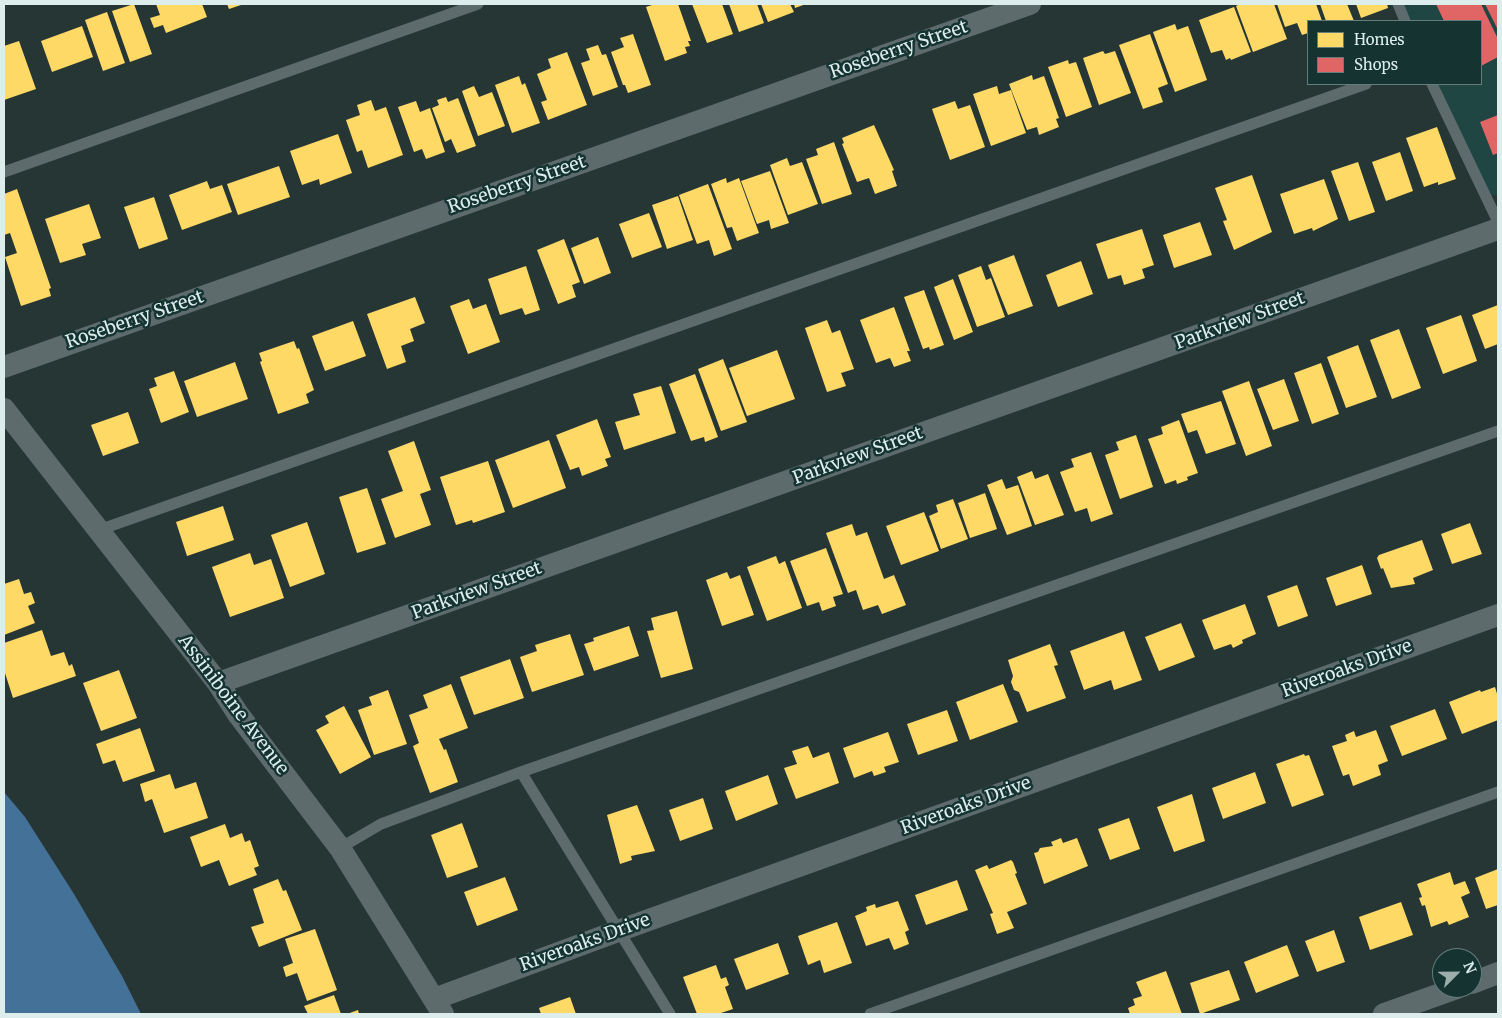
<!DOCTYPE html>
<html>
<head>
<meta charset="utf-8">
<style>
	body { margin:0 }
	#map { position:relative; width:1502px; height:1018px; overflow:hidden; background:#263635; font-family:Merriweather,serif }
	canvas { display:block }
	.frame { position:absolute; inset:0; border:5px solid #dcedeb; pointer-events:none }
	.legend { position:absolute; left:1307px; top:20px; width:175px; height:65px; box-sizing:border-box; background:#143331; border:1px solid #647d7b; margin:0; padding:6px 9px; list-style:none; font-size:15px; color:#dcedeb }
	.legend li { display:flex; align-items:center; gap:10px; height:25px }
	.legend b { width:25px; border:1px solid #647d7b }
	.north { position:absolute; left:1432px; top:948px; width:50px; height:50px; box-sizing:border-box; background:#143331; border:1px solid #647d7b; border-radius:50%; rotate:67deg; font-size:14px; font-weight:700; line-height:20px; text-align:center; color:#dcedeb }
	.north::after { content:''; display:block; margin:auto; width:18px; height:22px; background:#9cadab; clip-path:polygon(50% 0,100% 100%,50% 72%,0 100%) }
</style>
</head>
<body>
<div id="map">
<canvas width="1502" height="1018"></canvas>
<div class="frame"></div>
<ul class="legend">
<li><b style="height:14px;background:#ffd966"></b>Homes</li>
<li><b style="height:14px;background:#e06666"></b>Shops</li>
</ul>
<div class="north">N</div>
</div>
<script>
const context = document.querySelector('canvas').getContext('2d');
context.lineJoin = 'round';
function paint(path, color) { context.fillStyle = color; context.fill(path, 'evenodd'); }
const toPath = rows => new Path2D(rows.map(r => 'M' + r).join(''));
function strokePath(path, color, width, dash) { context.strokeStyle = color; context.lineWidth = width; context.lineCap = dash ? 'butt' : 'round'; context.setLineDash(dash || []); context.stroke(path); }
function label(font, color, halo, rows, align = 'center') {
  context.font = font + ' Merriweather,serif'; context.lineWidth = 5; context.setLineDash([]); context.textBaseline = 'middle'; context.strokeStyle = halo; context.fillStyle = color; for (const [text, x, y, turn = 0] of rows) {
    context.save(); context.translate(x, y); context.rotate((+turn || 0) * Math.PI / 180); context.textAlign = isNaN(turn) ? turn : align; if (halo) context.strokeText(text, 0, 0); context.fillText(text, 0, 0); context.restore();
  }
}
paint(toPath([
	[1400,4,1498,4,1498,194,1489,197,1435,84,1481,84,1481,21,1407,21]
]), '#204644');
paint(toPath([
	[4,792,25,817,74,894,122,976,141,1014,4,1014]
]), '#437198');
paint(toPath([
	[134,4,152,54,130,62,112,11],
	[156,4,202,4,207,17,166,33,163,25,154,28,150,18,160,15],
	[227,4,244,4,229,9],
	[655,4,678,4,691,41,688,41,690,46,685,47,687,53,665,61,646,7],
	[692,4,722,4,733,34,707,43],
	[729,4,757,4,764,23,739,32],
	[761,4,790,4,794,12,768,22],
	[794,4,806,4,795,8],
	[1240,4,1274,4,1287,39,1253,52,1236,6],
	[1277,4,1316,4,1322,21,1308,21,1308,33,1302,35,1297,23,1285,27],
	[1320,4,1347,4,1354,21,1326,21],
	[1356,4,1387,4,1388,8,1361,18],
	[1234,7,1251,52,1231,60,1230,58,1226,60,1222,50,1211,53,1199,20],
	[107,12,125,63,103,71,85,20],
	[1175,24,1177,30,1188,26,1207,80,1175,92,1153,32],
	[82,26,93,57,52,72,41,41],
	[633,34,651,85,628,93,625,85,623,85,611,52,624,47,620,38],
	[1150,34,1168,84,1158,88,1163,102,1143,109,1119,45],
	[19,41,36,89,4,100,4,46],
	[598,45,602,55,606,54,618,87,593,96,581,63,590,60,586,49],
	[1103,51,1105,54,1115,51,1131,93,1099,105,1083,58],
	[567,52,587,105,548,120,541,102,547,100,537,74,551,68,548,59],
	[1068,60,1069,64,1076,62,1092,107,1066,117,1048,67],
	[1032,75,1033,80,1044,76,1059,118,1056,119,1059,127,1039,135,1037,127,1027,130,1009,84],
	[519,76,522,85,525,83,540,123,512,133,495,85],
	[474,86,479,97,492,92,505,126,478,136,462,91],
	[997,86,999,94,1011,90,1026,133,991,146,973,94],
	[446,97,448,102,458,98,476,146,457,153,451,139,445,142,432,108,439,105,437,100],
	[371,100,375,111,386,107,403,155,368,168,362,150,357,152,346,120,360,115,357,105],
	[416,101,420,112,430,108,445,152,426,159,422,149,414,152,398,107],
	[955,101,958,109,970,105,985,147,950,160,932,109],
	[874,125,894,170,892,171,897,186,875,194,869,178,857,182,842,144,844,143,842,138],
	[1437,127,1456,179,1438,185,1438,182,1424,187,1406,138],
	[338,134,352,173,320,185,319,179,302,185,290,151],
	[834,142,852,194,822,204,806,159,818,155,816,149],
	[1400,152,1413,191,1386,201,1372,162],
	[787,158,790,166,802,162,818,204,788,215,770,165],
	[1358,162,1375,212,1349,221,1331,171],
	[279,166,290,197,238,215,227,184],
	[770,171,789,223,771,229,769,220,757,224,741,181],
	[1252,175,1272,232,1234,250,1223,221,1227,220,1215,188],
	[726,178,727,183,739,178,759,233,737,241,732,227,727,228,711,184],
	[1324,179,1338,219,1313,231,1312,228,1294,234,1280,194],
	[207,181,210,189,222,185,232,212,182,230,169,195],
	[708,184,732,249,714,256,709,240,697,244,679,195],
	[17,189,51,288,49,289,51,296,21,306,5,257,17,253,10,233,4,235,4,194],
	[678,196,693,240,667,249,652,205],
	[154,197,168,239,139,249,124,207],
	[89,204,101,238,82,244,86,255,60,263,45,219],
	[649,213,662,247,632,258,619,224],
	[1200,222,1212,255,1174,268,1163,235],
	[1142,229,1154,265,1142,269,1145,278,1124,285,1121,275,1108,279,1096,244],
	[598,237,611,273,584,284,571,248],
	[564,239,580,282,572,285,576,297,558,304,537,250],
	[1014,255,1033,306,1008,315,988,265],
	[1081,261,1093,294,1058,307,1046,275],
	[526,266,540,310,525,315,522,308,500,315,488,279],
	[981,266,986,280,991,278,1005,317,977,327,958,275],
	[953,279,973,332,954,340,934,287],
	[924,290,944,345,930,350,929,347,923,349,904,297],
	[415,297,425,323,410,329,414,341,401,346,406,362,387,369,367,314],
	[469,299,473,309,486,304,500,342,468,354,450,306],
	[1498,305,1498,344,1485,349,1472,315],
	[894,307,910,351,907,351,911,361,894,367,890,358,876,363,860,320],
	[1461,315,1477,361,1443,374,1426,328],
	[827,320,832,333,840,330,854,369,841,373,846,386,827,392,805,328],
	[353,321,366,356,325,371,312,336],
	[1399,329,1421,388,1392,399,1370,340],
	[294,341,297,349,299,348,314,390,306,394,309,403,278,414,260,362,262,361,259,353],
	[1358,345,1377,397,1346,408,1327,357],
	[777,350,795,399,747,416,729,368],
	[723,359,747,422,721,431,698,369],
	[235,362,248,399,197,417,184,381],
	[1321,363,1339,414,1312,424,1294,373],
	[174,371,189,412,161,423,149,389,157,386,154,378],
	[695,374,718,437,705,442,704,437,691,441,669,384],
	[1284,379,1299,421,1273,430,1257,389],
	[1249,381,1272,446,1246,456,1222,391],
	[661,386,676,433,624,450,615,422,640,415,633,394],
	[1221,401,1236,444,1206,454,1197,430,1188,433,1181,414],
	[128,412,139,443,103,456,91,425],
	[597,419,611,457,605,459,608,466,582,476,579,467,570,470,556,435],
	[1179,420,1198,473,1187,477,1188,480,1177,484,1176,480,1165,484,1148,439,1163,434,1161,427],
	[1136,435,1153,487,1120,499,1105,455,1119,450,1116,442],
	[549,440,566,488,513,508,495,460],
	[414,441,431,490,420,494,431,525,395,538,381,499,403,491,388,451],
	[1091,452,1113,514,1091,522,1087,508,1075,512,1060,472,1074,467,1071,459],
	[488,461,505,512,473,523,472,520,456,525,440,477],
	[1032,471,1035,479,1048,474,1064,515,1035,525,1017,477],
	[1002,479,1006,489,1018,485,1032,526,1007,535,987,485],
	[367,488,386,544,357,553,339,497],
	[985,493,997,529,970,538,958,503],
	[953,499,968,539,941,549,929,516,938,512,936,505],
	[223,506,234,540,187,556,176,522],
	[924,512,939,551,901,565,886,526],
	[307,522,325,574,290,587,271,535],
	[1470,523,1482,554,1452,564,1441,534],
	[852,524,856,536,867,532,884,579,894,575,906,605,882,614,878,605,863,610,856,590,848,593,826,533],
	[1422,540,1433,570,1413,578,1415,584,1391,588,1383,568,1381,569,1377,558,1379,555],
	[826,548,843,594,833,597,836,606,822,611,819,602,807,606,790,561],
	[250,553,254,565,271,559,284,598,230,617,212,567],
	[776,556,779,564,785,561,802,608,767,621,747,567],
	[1362,565,1372,594,1336,606,1326,578],
	[727,572,730,579,740,575,754,615,722,626,706,580],
	[19,579,24,594,31,592,35,603,28,606,35,623,4,635,4,584],
	[1297,585,1308,616,1278,627,1267,596],
	[1245,604,1256,634,1242,640,1243,643,1233,648,1231,644,1214,650,1202,620],
	[677,611,693,669,661,678,647,631,654,630,651,618],
	[1181,623,1195,657,1159,671,1145,637],
	[629,626,639,656,594,671,584,644,594,641,593,638],
	[42,630,51,656,64,652,69,666,72,664,76,676,13,698,4,670,4,643],
	[1124,631,1142,680,1114,690,1111,680,1084,690,1070,651],
	[570,634,584,675,532,692,520,657,537,651,535,645],
	[1050,644,1058,665,1054,666,1066,698,1027,712,1019,692,1014,690,1011,682,1013,676,1008,660],
	[510,659,524,698,474,715,460,677],
	[119,670,137,718,101,731,83,683],
	[451,684,468,728,439,739,444,750,446,749,458,782,430,793,413,746,419,743,409,715,428,708,423,695],
	[1003,684,1018,722,970,740,956,702],
	[1495,687,1498,697,1498,720,1462,734,1449,702,1480,690,1481,692],
	[388,690,407,744,374,755,358,710,372,705,369,697],
	[344,706,371,757,340,774,316,730,329,723,325,716],
	[1435,709,1447,739,1402,756,1390,726],
	[947,710,958,741,918,755,907,724],
	[140,728,155,771,123,782,115,760,103,764,96,744],
	[1376,730,1388,761,1378,765,1381,775,1353,786,1349,774,1343,776,1332,746,1347,741,1345,735,1354,731,1356,737],
	[888,732,899,762,884,767,886,772,874,776,872,771,854,778,843,748],
	[808,746,813,758,829,752,839,783,796,799,784,768,797,764,792,751],
	[1304,754,1305,756,1309,755,1324,795,1292,807,1276,764],
	[1255,772,1266,803,1223,819,1212,788],
	[170,774,175,789,196,782,208,818,164,833,152,799,145,802,140,784],
	[768,775,778,804,736,821,725,791],
	[1192,794,1205,841,1174,852,1157,807],
	[703,798,713,829,680,841,669,810],
	[637,805,655,851,631,856,632,860,620,864,607,815],
	[1129,818,1140,849,1110,860,1098,829],
	[462,823,478,867,447,878,431,835],
	[225,824,230,838,242,833,245,842,250,840,259,866,254,868,257,875,229,886,219,860,201,867,190,837],
	[1061,838,1063,843,1077,838,1088,866,1044,884,1034,853,1038,852,1040,848,1053,846,1051,842],
	[1011,860,1013,862,1017,873,1015,874,1027,904,1007,912,1014,928,997,934,990,914,993,913,975,870,987,865,989,869],
	[1498,869,1498,905,1486,909,1475,878],
	[1450,872,1454,885,1465,881,1470,893,1461,897,1469,917,1449,925,1447,921,1431,927,1425,905,1422,906,1419,898,1422,897,1417,884],
	[505,877,518,910,477,926,464,892],
	[278,879,283,891,286,890,302,930,259,947,251,927,264,923,253,889],
	[957,880,968,910,926,925,915,895],
	[898,901,909,930,905,932,909,944,894,950,889,938,866,946,855,916,867,911,866,907,875,904,876,908],
	[1401,902,1413,935,1370,950,1359,917],
	[837,922,852,963,824,973,820,960,808,965,798,936],
	[315,929,337,990,307,1001,297,973,286,977,283,967,293,963,285,939],
	[1334,930,1345,962,1317,972,1305,941],
	[778,943,789,974,746,990,734,959],
	[1287,945,1299,976,1256,993,1244,962],
	[716,965,721,979,726,977,729,985,725,987,733,1009,718,1014,697,1014,683,977],
	[1229,970,1240,1000,1200,1014,1190,983],
	[1166,971,1182,1014,1130,1014,1128,1008,1135,1005,1133,999,1142,996,1136,982],
	[334,995,341,1014,308,1014,304,1006],
	[570,997,576,1014,541,1014,539,1008],
	[358,1010,359,1014,347,1014]
]), '#ffd966');
paint(toPath([
	[1436,4,1481,4,1498,39,1498,57,1481,66,1481,21,1444,21],
	[1485,4,1498,4,1498,30],
	[1498,115,1498,153,1493,155,1480,122]
]), '#e06666');
strokePath(toPath([
	[1398,4,1405,21],
	[1432,84,1498,222],
	[4,172,478,4],
	[99,530,1366,84],
	[521,772,670,1014],
	[340,848,381,824,521,772,1498,431],
	[870,1014,1498,792]
]), '#5e6b6c', 11);
strokePath(toPath([
	[4,367,1030,4],
	[4,409,218,683,238,714,340,848,443,1014],
	[218,683,1498,229],
	[1472,983,1498,973],
	[434,999,618,931,1498,615],
	[1384,1014,1457,988]
]), '#5e6b6c', 22);
label('18px', '#dcedeb', '#143331', [
	["Roseberry Street",899,50,-19],
	["Roseberry Street",517,185,-19],
	["Roseberry Street",135,320,-19],
	["Parkview Street",1240,321,-20],
	["Parkview Street",858,456,-20],
	["Parkview Street",477,591,-20],
	["Riveroaks Drive",1347,669,-20],
	["Assiniboine Avenue",233,705,53],
	["Riveroaks Drive",966,806,-20],
	["Riveroaks Drive",585,943,-20]
]);
</script>
</body>
</html>
